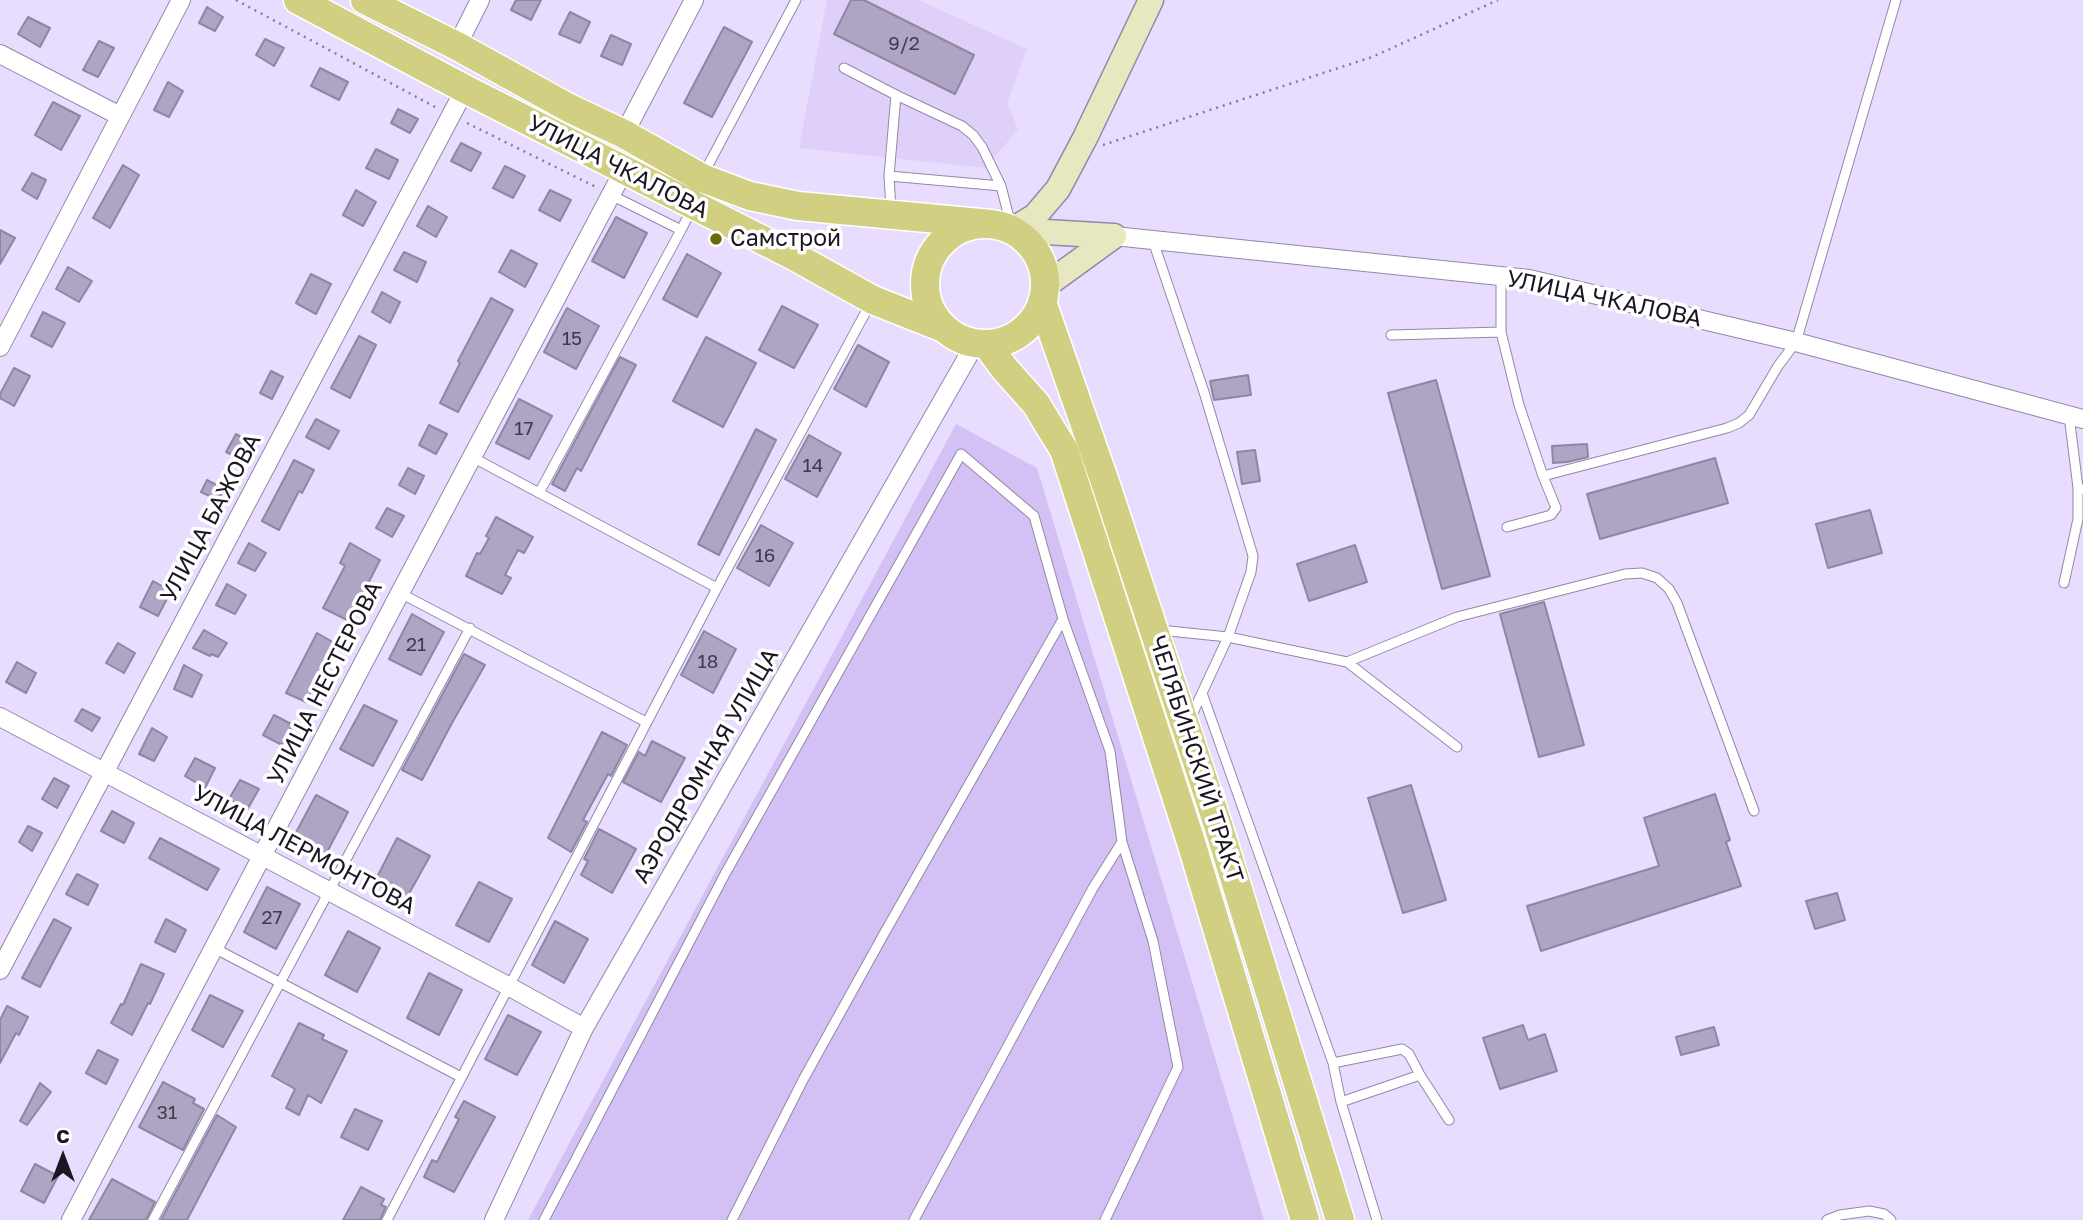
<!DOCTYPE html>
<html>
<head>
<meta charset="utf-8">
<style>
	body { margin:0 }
	#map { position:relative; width:2083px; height:1220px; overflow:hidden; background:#e8ddff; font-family:"Golos Text",sans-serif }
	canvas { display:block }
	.north { position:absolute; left:28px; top:1122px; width:70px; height:70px; -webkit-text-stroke:5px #fff; paint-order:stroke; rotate:0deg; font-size:19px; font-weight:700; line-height:28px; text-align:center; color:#1b1622 }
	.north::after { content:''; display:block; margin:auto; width:24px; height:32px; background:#1b1622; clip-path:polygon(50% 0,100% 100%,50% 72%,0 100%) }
</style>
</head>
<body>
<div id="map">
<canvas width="2083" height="1220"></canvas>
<div class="north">С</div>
</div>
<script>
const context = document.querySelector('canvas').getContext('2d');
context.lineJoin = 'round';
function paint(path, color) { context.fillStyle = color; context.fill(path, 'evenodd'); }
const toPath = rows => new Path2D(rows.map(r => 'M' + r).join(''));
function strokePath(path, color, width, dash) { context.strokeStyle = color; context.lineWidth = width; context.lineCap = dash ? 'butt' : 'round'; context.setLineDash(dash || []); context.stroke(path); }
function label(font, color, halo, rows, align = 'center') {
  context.font = font + ' "Golos Text",sans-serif'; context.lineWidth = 7; context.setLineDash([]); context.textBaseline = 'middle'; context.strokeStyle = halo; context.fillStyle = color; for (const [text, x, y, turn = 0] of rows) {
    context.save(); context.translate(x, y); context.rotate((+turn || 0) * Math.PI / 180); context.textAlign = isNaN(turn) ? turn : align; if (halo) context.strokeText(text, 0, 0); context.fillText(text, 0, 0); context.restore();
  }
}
paint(toPath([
	[827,0,918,0,1027,49,1007,103,1018,129,986,168,799,148]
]), '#ded0f9');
paint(toPath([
	[956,424,1037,468,1264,1220,528,1220]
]), '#d3c1f5');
const building = toPath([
	[516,0,541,0,531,20,511,10,516,0],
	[851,0,864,0,974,55,955,94,834,34,851,0],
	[207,7,223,17,215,31,199,23,207,7],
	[570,12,590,22,580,43,559,34,570,12],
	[28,17,50,28,40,47,18,34,28,17],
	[724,27,752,42,712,117,684,103,724,27],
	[611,35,631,44,622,65,601,56,611,35],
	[265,39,284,48,274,66,256,55,265,39],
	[99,41,114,48,98,77,83,70,99,41],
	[320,68,348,82,339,100,311,86,320,68],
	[168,82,183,91,169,117,154,110,168,82],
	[53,102,80,116,61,150,35,135,53,102],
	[398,109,418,119,410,133,391,123,398,109],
	[461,143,481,153,471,171,451,161,461,143],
	[376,149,398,160,389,179,366,168,376,149],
	[123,165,139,175,110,228,93,218,123,165],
	[505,166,525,176,513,198,493,188,505,166],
	[32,173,46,180,37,199,22,190,32,173],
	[356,190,376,202,363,226,343,215,356,190],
	[550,190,571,200,560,221,539,210,550,190],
	[428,206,447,217,436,237,417,226,428,206],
	[616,217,647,233,624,278,592,261,616,217],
	[0,230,15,238,0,264,0,230],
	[511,250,537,264,525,287,499,272,511,250],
	[404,252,426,262,417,282,394,270,404,252],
	[687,254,721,273,697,317,663,299,687,254],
	[68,267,92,281,79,302,56,289,68,267],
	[311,274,331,284,316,314,296,303,311,274],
	[382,292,400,302,390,323,372,312,382,292],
	[491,298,513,310,458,412,440,403,460,363,458,361,491,298],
	[782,306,818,325,794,368,759,350,782,306],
	[567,308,599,326,576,369,544,352,567,308],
	[43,312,65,323,52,347,31,336,43,312],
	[359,336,376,345,350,398,331,388,359,336],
	[706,337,756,363,723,427,673,401,706,337],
	[858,345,889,362,866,407,834,389,858,345],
	[620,357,636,365,581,471,577,468,565,491,552,484,620,357],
	[14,368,30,376,14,406,0,398,0,394,14,368],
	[271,371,283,377,272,399,260,393,271,371],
	[1248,375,1251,395,1214,400,1210,381,1248,375],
	[1436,380,1490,576,1442,589,1388,393,1436,380],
	[519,399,552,416,529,459,496,443,519,399],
	[316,419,339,431,329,449,306,437,316,419],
	[429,425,447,434,436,454,419,445,429,425],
	[756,429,776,440,719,555,698,544,756,429],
	[236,434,249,441,241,459,226,452,236,434],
	[809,435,841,453,817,497,785,479,809,435],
	[1587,444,1588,457,1567,462,1553,463,1552,446,1587,444],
	[1255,450,1260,481,1242,484,1237,452,1255,450],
	[1715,458,1728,503,1600,539,1587,494,1715,458],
	[294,460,314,470,302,493,299,491,279,530,262,521,294,460],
	[408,468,424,476,415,494,399,485,408,468],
	[207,480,224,489,218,500,201,492,207,480],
	[387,508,404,516,392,537,376,528,387,508],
	[1870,510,1882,553,1828,568,1816,524,1870,510],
	[496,517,533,537,524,553,518,550,505,575,511,578,502,594,466,576,477,553,480,554,489,538,486,536,496,517],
	[761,525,793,543,769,586,737,568,761,525],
	[249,543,266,553,255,571,238,563,249,543],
	[350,543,380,560,349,621,323,608,345,566,340,563,350,543],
	[1355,545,1367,582,1309,601,1297,564,1355,545],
	[153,581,171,591,158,616,140,607,153,581],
	[227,584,246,595,235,614,216,605,227,584],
	[1544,602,1584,745,1539,757,1500,614,1544,602],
	[412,614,444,632,421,675,389,659,412,614],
	[204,630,227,643,218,657,211,654,210,656,193,648,204,630],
	[704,631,736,649,713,693,681,675,704,631],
	[317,633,336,644,306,702,286,693,317,633],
	[118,643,135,653,124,673,106,663,118,643],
	[464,654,485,665,452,723,422,780,402,770,464,654],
	[17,662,36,673,26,693,6,682,17,662],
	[184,665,202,675,192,697,174,689,184,665],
	[364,705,397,721,373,766,340,749,364,705],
	[82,709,100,718,92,731,75,721,82,709],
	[274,715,293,725,282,745,263,735,274,715],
	[152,728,167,737,154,761,139,754,152,728],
	[602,732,627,745,611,776,608,774,583,820,587,822,571,852,548,838,602,732],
	[652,741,685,758,661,802,623,782,639,752,645,756,652,741],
	[195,758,215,768,205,788,185,776,195,758],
	[54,778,69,786,57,808,42,799,54,778],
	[240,780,259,789,247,810,229,799,240,780],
	[1411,785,1446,900,1403,913,1368,798,1411,785],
	[1715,794,1730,840,1726,842,1741,886,1541,951,1527,906,1659,866,1644,818,1715,794],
	[316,795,348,812,325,856,293,838,316,795],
	[112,811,134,823,124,843,101,831,112,811],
	[28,826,42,833,32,851,19,842,28,826],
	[599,829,636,849,612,893,581,875,588,861,584,859,599,829],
	[160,838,219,869,207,890,149,858,160,838],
	[397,838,430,856,406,899,374,883,397,838],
	[77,874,98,885,88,905,66,894,77,874],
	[479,882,512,899,489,942,456,925,479,882],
	[267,887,300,904,276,949,244,932,267,887],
	[1837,893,1845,920,1815,929,1806,901,1837,893],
	[54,919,71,928,40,987,22,978,54,919],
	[166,919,186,930,175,952,155,942,166,919],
	[555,921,588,939,564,983,532,965,555,921],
	[348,931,380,948,357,992,325,975,348,931],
	[141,964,164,974,150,1004,148,1003,132,1035,111,1023,121,1004,123,1005,141,964],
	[429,973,462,990,439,1035,407,1018,429,973],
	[210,995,243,1011,223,1047,192,1030,210,995],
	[7,1006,28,1017,19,1035,16,1033,0,1063,0,1020,7,1006],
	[508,1015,541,1032,517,1075,485,1059,508,1015],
	[299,1023,324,1035,322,1039,347,1051,321,1103,308,1095,299,1115,286,1108,295,1089,272,1076,299,1023],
	[1523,1025,1528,1040,1545,1034,1557,1071,1500,1089,1483,1038,1523,1025],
	[1714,1027,1719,1045,1681,1055,1676,1037,1714,1027],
	[98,1050,118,1060,106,1084,86,1073,98,1050],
	[163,1082,195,1099,193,1103,204,1109,183,1150,139,1127,163,1082],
	[40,1083,51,1092,27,1125,20,1121,40,1083],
	[464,1101,495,1117,454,1192,424,1177,432,1160,437,1162,459,1119,455,1117,464,1101],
	[355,1109,382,1121,368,1150,341,1137,355,1109],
	[217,1115,236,1127,187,1220,161,1220,217,1115],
	[35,1164,58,1176,44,1203,21,1191,35,1164],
	[112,1179,155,1202,146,1220,89,1220,112,1179],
	[361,1187,384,1199,381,1205,386,1207,380,1220,343,1220,361,1187]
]);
paint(building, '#aea4c4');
strokePath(building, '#9086a4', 2);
const lane = toPath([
	[844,68,896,95],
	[704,173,796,0],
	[889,176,891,209],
	[1001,186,889,176,896,95,962,126,973,135,982,147,1001,186,1012,229],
	[681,230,693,207],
	[1153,241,1204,392,1253,556,1251,572,1228,637,1159,630],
	[1501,275,1501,332,1519,405,1543,476,1556,508,1551,515,1507,527],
	[1391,335,1501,332],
	[2069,415,2078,488,2083,489],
	[472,457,717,588],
	[1543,476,1727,428,1739,423,1749,415,1778,366,1796,342,1896,0],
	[539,493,681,230,611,195],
	[2064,583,2078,519,2078,488],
	[400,593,646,722],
	[1063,619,1110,751,1122,842],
	[1347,662,1457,747],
	[1190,719,1202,693],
	[214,948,461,1077],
	[1333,1063,1402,1049,1409,1054,1420,1075],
	[1341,1102,1333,1063,1202,693,1228,637,1347,662,1457,617,1625,574,1642,573,1657,578,1669,589,1677,603,1754,811],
	[153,1220,470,628],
	[387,1220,717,588,870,304],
	[544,1220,725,874,961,454,1034,516,1063,619,885,932,803,1080,732,1220],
	[914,1220,1093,888,1122,842,1153,941,1178,1067,1105,1220],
	[1377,1220,1341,1102,1420,1075,1449,1120],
	[1827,1220,1840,1215,1869,1211,1884,1214,1891,1220]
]);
const street = toPath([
	[457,46,480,0],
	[0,54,120,116],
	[624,134,694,0],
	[1114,236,1529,279,1796,342,2083,419],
	[0,347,181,0],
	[0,717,508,986,584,1028],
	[0,970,465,89],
	[71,1220,400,593,624,170],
	[494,1220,584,1028,975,344]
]);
const secondary = toPath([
	[1012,230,1035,216,1058,189,1085,138,1151,0],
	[1012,230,1114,236],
	[1045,286,1114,236]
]);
const primary = toPath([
	[298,0,465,89,792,255,873,300,941,327],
	[365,0,457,46,569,108,624,134,702,178,750,196,798,206,991,224],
	'925 284a60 60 0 1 1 120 0a60 60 0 1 1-120 0Z',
	[1042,302,1106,485,1219,828,1340,1220],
	[988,346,1004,368,1036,404,1064,450,1191,842,1305,1220]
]);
strokePath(lane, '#9288a7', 11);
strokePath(street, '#9288a7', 20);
strokePath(secondary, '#9288a7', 27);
strokePath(primary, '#fff', 31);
strokePath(toPath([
	[236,0,437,108],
	[467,123,596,187],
	[1103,145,1372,57,1498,0]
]), '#857d95', 2.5, [2, 5]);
strokePath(lane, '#fff', 9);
strokePath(street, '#fff', 18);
strokePath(secondary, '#e7e7c0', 24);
strokePath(primary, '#d0cf82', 28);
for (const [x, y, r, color] of [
	[716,239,7,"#6a6905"]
]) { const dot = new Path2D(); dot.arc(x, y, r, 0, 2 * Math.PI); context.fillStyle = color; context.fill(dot); strokePath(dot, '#fff', 2.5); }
label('19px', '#403a4a', null, [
	["9/2",904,44],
	["15",572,339],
	["17",524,429],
	["14",813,466],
	["16",765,556],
	["21",416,645],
	["18",708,662],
	["27",272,918],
	["31",167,1113]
]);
label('23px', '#1b1622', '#fff', [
	["УЛИЦА ЧКАЛОВА",618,167,27],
	["УЛИЦА ЧКАЛОВА",1604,299,12],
	["УЛИЦА БАЖОВА",211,518,-62],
	["УЛИЦА НЕСТЕРОВА",325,683,-63],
	["ЧЕЛЯБИНСКИЙ ТРАКТ",1196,759,72],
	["АЭРОДРОМНАЯ УЛИЦА",706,766,-60],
	["УЛИЦА ЛЕРМОНТОВА",304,850,28]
]);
label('23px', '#1b1622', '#fff', [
	["Самстрой",730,239]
], 'left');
</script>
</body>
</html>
